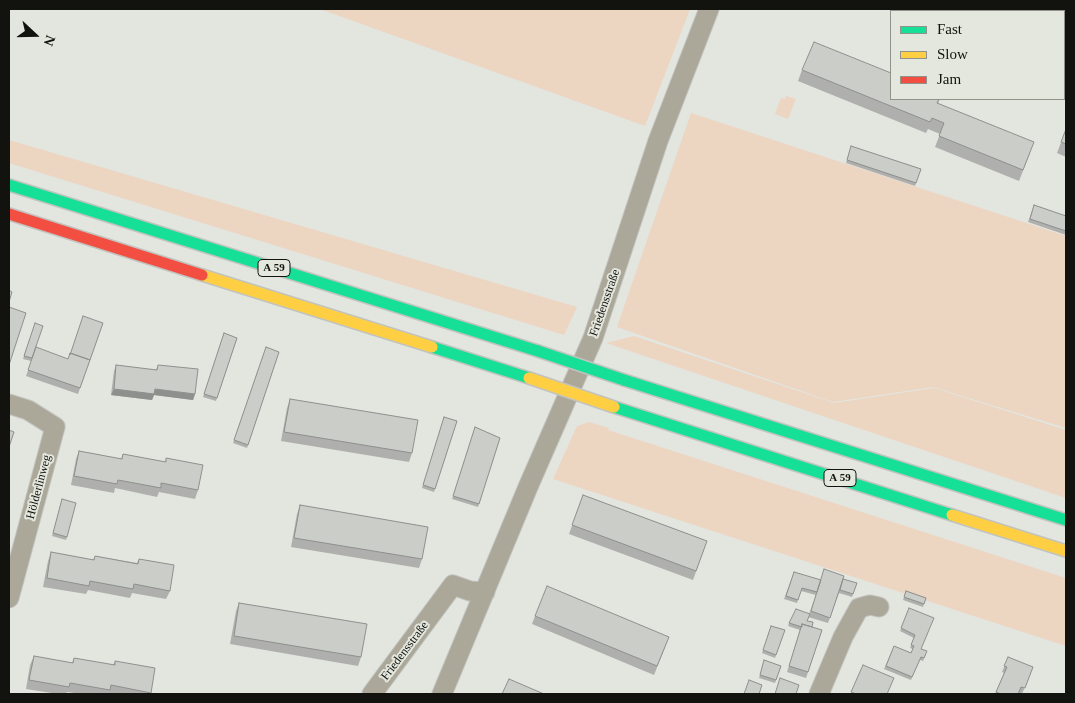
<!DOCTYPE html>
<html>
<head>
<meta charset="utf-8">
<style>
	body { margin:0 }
	#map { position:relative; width:1075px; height:703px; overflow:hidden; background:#e3e5df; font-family:Georgia,serif }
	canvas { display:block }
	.frame { position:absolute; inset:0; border:10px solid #12130f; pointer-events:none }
	.legend { position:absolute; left:890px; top:10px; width:175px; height:90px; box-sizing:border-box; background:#e4e7dd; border:1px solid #90928b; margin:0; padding:6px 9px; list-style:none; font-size:15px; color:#12130f }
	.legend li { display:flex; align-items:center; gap:10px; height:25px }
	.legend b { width:25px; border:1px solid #90928b }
	.north { position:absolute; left:10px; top:10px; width:50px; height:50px; -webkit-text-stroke:4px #e4e7dd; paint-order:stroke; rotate:111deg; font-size:14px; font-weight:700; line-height:20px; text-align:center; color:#12130f }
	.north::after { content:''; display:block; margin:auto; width:18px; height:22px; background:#12130f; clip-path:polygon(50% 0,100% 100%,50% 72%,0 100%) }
</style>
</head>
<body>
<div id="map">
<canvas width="1075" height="703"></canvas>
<div class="frame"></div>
<ul class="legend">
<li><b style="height:6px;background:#16e098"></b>Fast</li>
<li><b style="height:6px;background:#ffcf43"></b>Slow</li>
<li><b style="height:6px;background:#f24e42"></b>Jam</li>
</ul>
<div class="north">N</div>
</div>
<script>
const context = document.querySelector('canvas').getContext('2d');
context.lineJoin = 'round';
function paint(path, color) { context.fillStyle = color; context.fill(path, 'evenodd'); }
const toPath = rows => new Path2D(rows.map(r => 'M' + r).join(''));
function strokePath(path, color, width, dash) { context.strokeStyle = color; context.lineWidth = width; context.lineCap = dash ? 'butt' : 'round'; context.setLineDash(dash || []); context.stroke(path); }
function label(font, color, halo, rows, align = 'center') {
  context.font = font + ' Georgia,serif'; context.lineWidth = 4; context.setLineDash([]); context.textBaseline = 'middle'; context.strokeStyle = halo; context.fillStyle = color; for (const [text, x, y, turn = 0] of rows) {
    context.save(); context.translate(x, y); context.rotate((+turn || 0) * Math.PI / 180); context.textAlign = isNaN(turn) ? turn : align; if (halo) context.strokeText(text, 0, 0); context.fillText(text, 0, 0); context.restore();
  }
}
paint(toPath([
	[320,9,690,9,645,126],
	[786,96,796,99,788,119,775,114,781,98,785,99],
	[691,113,1066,236,1066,428,933,387,833,402,617,327],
	[9,140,577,307,564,335,9,163],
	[634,336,834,403,934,388,1066,430,1066,498,606,343],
	[589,422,609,428,608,430,1066,578,1066,646,553,479,577,426]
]), '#ecd5c1');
const street = toPath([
	[945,9,947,11],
	[1064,65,1066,66],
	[9,404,28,410,55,427,9,598],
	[372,694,453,585,470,591,485,592],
	[442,694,528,487,593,338,658,141,709,9],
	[819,694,843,637,859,608,870,605,879,607]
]);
const fast = toPath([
	[9,185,538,351],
	[432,347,529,378],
	[624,380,1066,520],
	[614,407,952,515]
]);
const slow = toPath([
	[202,275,432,347],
	[952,515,1066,551]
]);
const jam = toPath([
	[9,214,202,275]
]);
strokePath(street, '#c2c3bf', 21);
strokePath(fast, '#c2c3bf', 14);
strokePath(slow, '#c2c3bf', 14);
strokePath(jam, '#c2c3bf', 14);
strokePath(street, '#aba799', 19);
strokePath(fast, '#16e098', 11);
strokePath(slow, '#ffcf43', 11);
strokePath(jam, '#f24e42', 11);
const fastBridge = toPath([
	[538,351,624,380]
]);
const slowBridge = toPath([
	[529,378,614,407]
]);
strokePath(fastBridge, '#c2c3bf', 14, []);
strokePath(slowBridge, '#c2c3bf', 14, []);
strokePath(fastBridge, '#16e098', 11);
strokePath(slowBridge, '#ffcf43', 11);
paint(toPath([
	[802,70,940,99,938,103,1030,153,1019,181,935,147,940,134,928,129,926,133,798,81],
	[1066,129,1066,157,1057,153],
	[851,146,921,169,915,186,846,163],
	[1034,205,1066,216,1066,235,1028,222],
	[35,323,33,355,68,359,103,323,78,394,26,376,32,360,31,361,23,359],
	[224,333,237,338,216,401,203,397],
	[266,347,279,352,247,448,233,443],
	[116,365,156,370,158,365,195,394,193,400,154,395,152,400,111,395,114,371],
	[290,399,412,453,409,462,281,441,287,408],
	[444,417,457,421,434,492,422,488],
	[475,427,500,438,478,507,452,499],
	[79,451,121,459,123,454,165,462,166,458,198,490,195,499,159,492,157,497,115,488,114,493,71,485,76,459],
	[583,495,707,541,693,580,569,534],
	[62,499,67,537,66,540,52,536],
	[300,505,422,559,419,568,291,547,297,514],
	[51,552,93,560,95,556,137,563,139,559,170,591,166,599,132,593,130,598,88,590,86,594,43,587,48,561],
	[794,572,820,580,843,579,857,583,852,597,839,593,828,623,808,617,807,621,812,627,822,630,806,678,787,672,800,630,788,626,789,623,809,614,816,595,801,591,797,603,784,599],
	[906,591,926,598,923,607,903,600],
	[239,603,361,657,358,666,230,644,236,611],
	[909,608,921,649,926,654,923,661,920,660,911,680,884,669,894,646,911,653,913,649,910,648,914,638,900,631],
	[535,616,666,645,654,675,532,624],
	[771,626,785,630,775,658,762,653],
	[34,656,72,663,74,658,113,665,115,661,151,693,150,694,81,694,67,692,66,694,58,694,26,689,30,665],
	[1008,657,1033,667,1022,694,1019,693,1018,694,995,694,1004,673,1002,672],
	[764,660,781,666,775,683,759,678]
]), '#afb0ad');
paint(toPath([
	[114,389,155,389,195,394,193,400,154,395,152,400,111,395]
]), '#8e908d');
const building = toPath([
	[1042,9,1065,9,1064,12,1064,11,1041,11,1042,9],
	[814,42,891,73,891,99,939,99,937,103,1034,142,1023,170,939,136,944,123,932,118,930,122,802,70,814,42],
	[1066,129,1066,144,1061,142,1066,129],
	[851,146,921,169,916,183,847,160,851,146],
	[1034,205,1066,216,1066,231,1030,219,1034,205],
	[9,290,12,292,9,302,9,290],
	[9,307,26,313,9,365,9,307],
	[83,316,103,323,90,360,70,353,70,355,83,316],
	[35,323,43,326,32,358,24,356,35,323],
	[224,333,237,338,217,398,204,394,224,333],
	[36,347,68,359,70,353,90,360,80,388,28,370,36,347],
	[266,347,279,352,248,445,234,440,266,347],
	[116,365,157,370,158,365,198,369,195,394,155,389,154,394,114,389,116,365],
	[290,399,418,420,412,453,284,432,290,399],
	[444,417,457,421,435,489,423,485,444,417],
	[475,427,500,438,479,504,453,496,475,427],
	[9,430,14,432,9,447,9,430],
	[79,451,122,459,123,454,166,462,166,458,203,465,198,490,161,483,161,488,118,480,117,484,74,476,79,451],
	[583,495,707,541,696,571,572,525,583,495],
	[62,499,76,503,67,537,53,533,62,499],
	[300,505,428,527,422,559,294,538,300,505],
	[51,552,94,560,95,556,138,564,139,559,174,565,170,591,134,584,133,589,90,581,89,586,47,578,51,552],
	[824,569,844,576,830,618,811,611,824,569],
	[794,572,821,580,817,592,802,588,798,600,786,596,794,572],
	[843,579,857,583,853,594,840,590,843,579],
	[547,586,669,637,657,666,535,616,547,586],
	[906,591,926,598,924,604,904,597,906,591],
	[239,603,367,624,361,657,234,636,239,603],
	[909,608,934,618,921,649,927,651,924,658,921,657,912,677,886,666,894,646,911,653,914,646,911,645,915,635,901,628,909,608],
	[796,609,810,614,807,621,813,622,812,627,802,624,802,627,789,623,796,609],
	[802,624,822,630,808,672,789,666,802,624],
	[771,626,785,630,776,655,763,650,771,626],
	[34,656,73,663,74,658,115,665,115,661,155,668,151,693,111,685,110,690,70,683,69,687,29,680,34,656],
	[1008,657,1033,667,1025,688,1021,687,1018,694,1001,694,996,692,1007,667,1004,666,1008,657],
	[764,660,781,666,776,680,760,675,764,660],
	[863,665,894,678,887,694,856,694,851,692,863,665],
	[780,678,799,685,796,694,775,694,780,678],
	[509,679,544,694,502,694,509,679],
	[749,680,762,685,759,694,744,694,749,680]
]);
paint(building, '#cbcdc9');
strokePath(building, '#8e908d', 1);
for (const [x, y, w] of [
	[274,268,32],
	[840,478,32]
]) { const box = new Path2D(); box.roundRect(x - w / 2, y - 8.5, w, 17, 4); context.fillStyle = '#e4e7dd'; context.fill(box); strokePath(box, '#12130f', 1); }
label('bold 11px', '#12130f', null, [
	["A 59",274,268],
	["A 59",840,478]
]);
label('12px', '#12130f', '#e4e7dd', [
	["Friedensstraße",605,303,-71],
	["Hölderlinweg",39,487,-75],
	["Friedensstraße",405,651,-53]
]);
</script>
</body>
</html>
